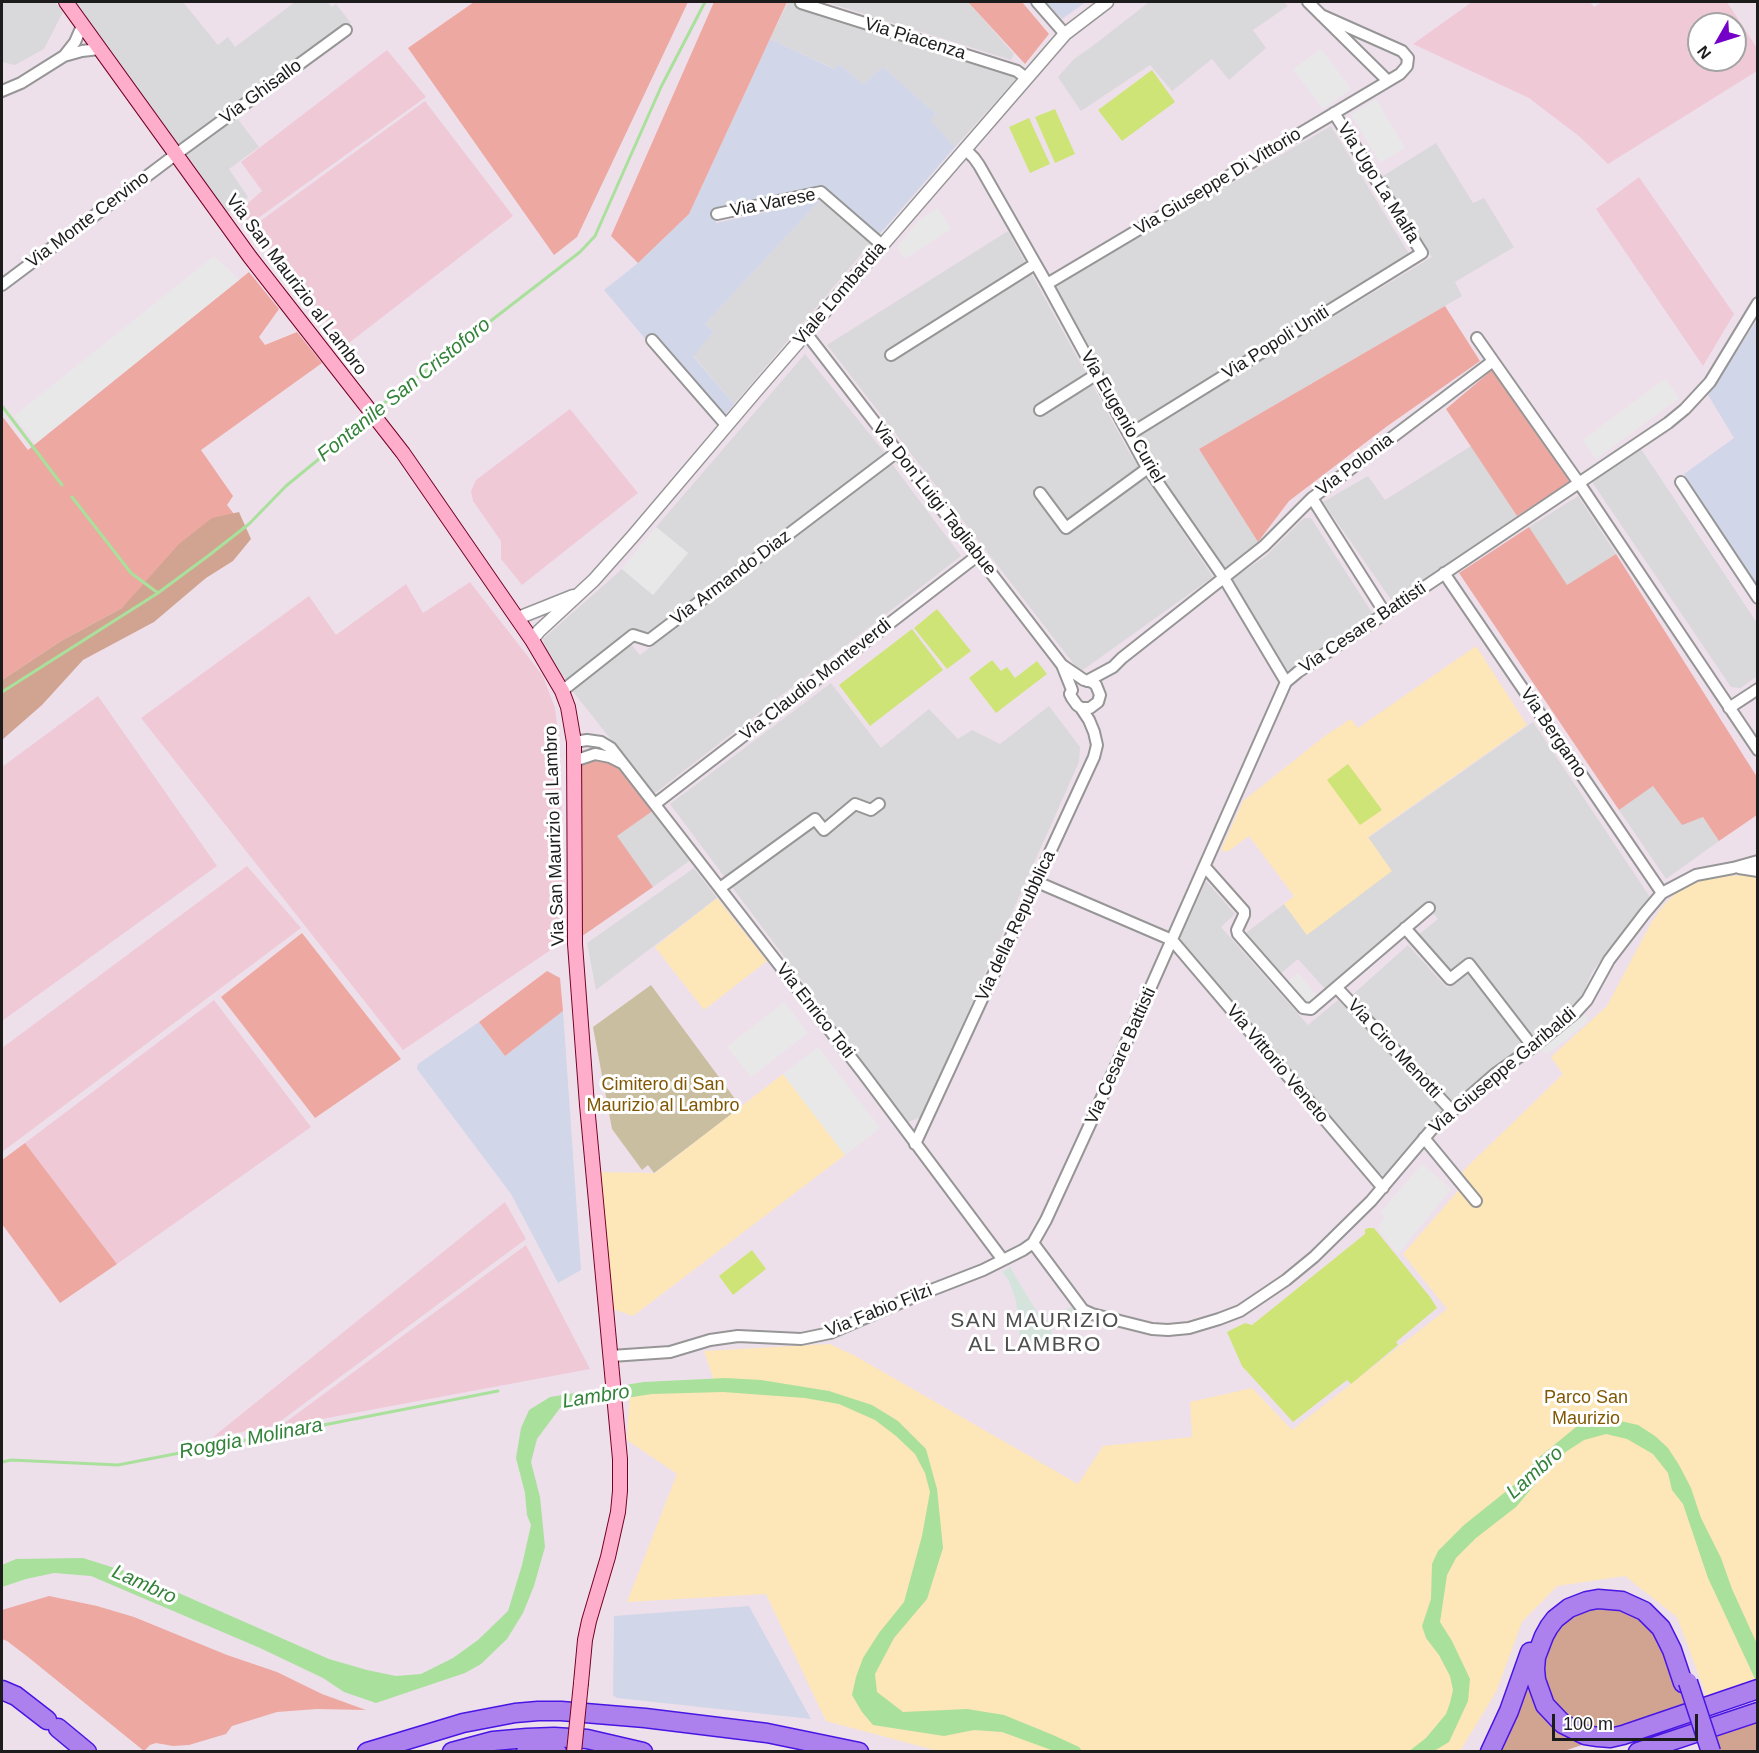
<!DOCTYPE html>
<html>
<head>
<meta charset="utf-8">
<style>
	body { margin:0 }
	#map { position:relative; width:1759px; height:1753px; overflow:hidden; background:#eee0eb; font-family:Helvetica,sans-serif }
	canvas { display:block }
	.frame { position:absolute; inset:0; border:3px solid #1c1c1c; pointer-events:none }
	.north { position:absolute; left:1687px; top:12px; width:60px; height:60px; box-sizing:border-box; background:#fff; border:2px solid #a4a4a4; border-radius:50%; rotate:231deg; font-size:16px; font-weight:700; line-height:24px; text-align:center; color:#1c1c1c }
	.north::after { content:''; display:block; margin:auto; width:21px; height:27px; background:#7500c7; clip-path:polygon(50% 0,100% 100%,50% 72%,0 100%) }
	.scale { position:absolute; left:1552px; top:1714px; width:146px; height:27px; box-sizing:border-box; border:3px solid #1c1c1c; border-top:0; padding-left:8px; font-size:18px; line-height:21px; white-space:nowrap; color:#1c1c1c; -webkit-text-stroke:4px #fff; paint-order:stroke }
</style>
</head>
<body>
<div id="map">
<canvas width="1759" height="1753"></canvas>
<div class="frame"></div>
<div class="north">N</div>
<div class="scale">100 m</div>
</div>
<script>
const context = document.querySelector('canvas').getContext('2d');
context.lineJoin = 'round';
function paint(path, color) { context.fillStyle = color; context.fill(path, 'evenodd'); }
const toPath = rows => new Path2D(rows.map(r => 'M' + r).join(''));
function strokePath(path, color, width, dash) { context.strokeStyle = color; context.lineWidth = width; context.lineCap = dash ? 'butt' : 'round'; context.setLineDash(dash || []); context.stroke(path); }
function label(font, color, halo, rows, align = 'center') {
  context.font = font + ' Helvetica,sans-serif'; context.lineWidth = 6; context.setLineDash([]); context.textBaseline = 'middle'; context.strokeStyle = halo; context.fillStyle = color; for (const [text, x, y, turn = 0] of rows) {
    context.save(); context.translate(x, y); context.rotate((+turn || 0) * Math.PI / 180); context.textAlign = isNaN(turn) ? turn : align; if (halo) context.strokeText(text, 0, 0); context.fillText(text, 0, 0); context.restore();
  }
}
paint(toPath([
	[2,2,55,2,63,12,44,49,15,65,2,62],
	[73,2,183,2,218,45,228,37,235,47,295,2,327,2,332,7,336,4,351,23,231,110,259,147,229,169,248,197,224,215],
	[788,2,968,2,1014,54,1011,60,826,2,818,16,1017,78,955,147,929,120,936,114,883,67,863,84,839,64,835,69,770,39],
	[1149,2,1284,2,1288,6,1253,30,1266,48,1229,80,1212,59,1172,91,1150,65,1081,111,1058,77,1074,59,1094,45],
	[1331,126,1409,254,1131,426,1053,287],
	[1436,143,1473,203,1484,198,1514,247,1455,282,1462,296,1199,449,1258,542,1225,568,1151,465,1136,436,1432,257,1386,187,1390,185,1383,176],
	[820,200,870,244,734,404,693,355,714,332,705,324],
	[1008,231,1129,452,1213,577,1080,672,827,345],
	[805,354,885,453,649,632,635,629,568,683,545,651,543,639,622,569,653,595,688,553,656,527],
	[1471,446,1517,516,1392,601,1323,502,1368,476,1385,500],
	[1641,449,1757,623,1757,676,1741,688,1731,687,1592,482],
	[892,464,961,556,654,794,571,689,630,643,640,655],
	[1578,496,1616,554,1567,586,1529,527],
	[1304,518,1311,518,1373,614,1287,671,1232,579,1266,556],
	[831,683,881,748,929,709,958,739,972,730,1000,744,1049,706,1080,747,1079,762,921,1117,908,1122,670,804],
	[1533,722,1650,897,1592,972,1581,998,1531,1038,1468,959,1449,974,1417,936,1438,919,1429,908,1326,990,1298,959,1278,976,1243,935,1284,904,1307,935,1368,838],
	[1653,786,1682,824,1703,817,1719,841,1666,879,1619,810],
	[654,810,692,859,653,887,616,836],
	[694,868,717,898,596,990,587,943],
	[1206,881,1235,914,1221,927,1308,1025,1338,1000,1444,1111,1416,1138,1385,1175,1375,1173,1179,941],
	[1408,945,1447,988,1467,971,1525,1044,1451,1103,1350,997]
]), '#d9d8da');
paint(toPath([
	[1046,2,1086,2,1062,19],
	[770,39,834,69,839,64,863,84,883,67,936,114,930,120,955,147,878,236,824,187,713,211,716,223,820,200,705,324,714,332,693,356,734,404,718,425,604,290,638,263,689,214],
	[1757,320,1757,588,1684,474,1734,438,1708,395],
	[563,1011,581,1270,558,1283,511,1194,417,1069,418,1064,479,1022,505,1056],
	[749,1606,811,1719,617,1698,613,1695,614,1616]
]), '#d1d6e8');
paint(toPath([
	[1472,2,1590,2,1594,7,1602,2,1727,2,1757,48,1757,71,1608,164,1580,137,1529,98,1413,44],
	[1699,24,1735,24,1735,60,1699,60],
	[387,50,426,97,250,224,239,211,262,191,241,162],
	[425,101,513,216,345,346,252,227],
	[1639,177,1734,314,1703,366,1596,209],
	[570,409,638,493,522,585,501,559,501,541,473,501,471,491,476,480],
	[470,582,543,676,555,708,560,747,564,941,403,1050,141,718,309,596,336,635,406,584,423,613],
	[98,696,217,866,2,1021,2,767],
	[247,866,301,928,2,1152,2,1048],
	[214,1000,311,1127,117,1264,25,1143],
	[505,1202,526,1239,274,1426,213,1437],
	[526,1245,590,1369,279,1427]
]), '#efc9d6');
paint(toPath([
	[474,2,688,2,577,237,554,255,408,48],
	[714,2,787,2,689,214,638,263,611,236],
	[968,2,1022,2,1049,34,1025,64],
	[249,272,279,309,259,337,265,345,297,332,322,363,201,450,233,496,227,505,234,514,122,608,61,641,2,680,2,416,28,450],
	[1445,306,1480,361,1386,427,1289,501,1258,542,1199,449],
	[1492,370,1570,482,1517,516,1446,409],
	[1529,527,1567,585,1616,554,1757,777,1757,815,1719,841,1703,817,1682,825,1653,786,1619,810,1459,573],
	[595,757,616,763,654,810,617,836,653,887,578,939,576,768,583,761],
	[302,933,401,1059,315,1118,221,997],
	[547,971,560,978,563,1011,505,1056,479,1022],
	[25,1143,117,1264,60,1303,2,1224,2,1160],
	[49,1596,97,1606,134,1617,227,1655,277,1672,322,1694,366,1710,317,1709,277,1712,232,1726,226,1734,189,1745,173,1746,156,1743,150,1745,144,1751,28,1657,7,1641,2,1639,2,1610]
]), '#eda8a1');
paint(toPath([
	[239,512,251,539,233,561,206,578,154,622,83,660,42,705,2,740,2,680,61,641,122,608,179,544,212,518],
	[1616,1605,1651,1625,1678,1685,1686,1709,1615,1732,1572,1725,1547,1698,1541,1651,1571,1612],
	[1528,1674,1588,1743,1564,1751,1495,1752],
	[1757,1723,1757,1751,1716,1751,1711,1738]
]), '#d1a491');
paint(toPath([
	[651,985,741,1107,654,1173,648,1165,642,1170,612,1129,593,1027]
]), '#c9be9f');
paint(toPath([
	[1476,646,1527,725,1368,837,1392,871,1307,935,1284,904,1294,896,1249,836,1227,852,1221,850,1243,801,1326,735,1351,719,1358,728],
	[1745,875,1757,877,1757,1679,1707,1697,1677,1617,1625,1576,1557,1586,1522,1622,1496,1692,1460,1751,938,1751,826,1721,766,1594,627,1602,677,1474,627,1440,630,1389,715,1384,704,1351,830,1344,857,1357,1078,1484,1103,1446,1192,1437,1190,1402,1252,1388,1292,1430,1447,1309,1403,1254,1458,1191,1464,1170,1563,1074,1551,1057,1607,1006,1651,923,1663,906,1680,889,1688,885,1714,877],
	[717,898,767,961,704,1010,655,947],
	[783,1074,845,1155,633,1316,607,1307,598,1172,655,1173]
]), '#fde6b8');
paint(toPath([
	[1152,70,1175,102,1122,141,1098,110],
	[1055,109,1075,154,1055,163,1035,117],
	[1029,118,1050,164,1030,173,1009,127],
	[937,609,971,651,947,669,914,628],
	[912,629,943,670,870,726,839,685],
	[992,660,1001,671,1007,667,1015,678,1037,661,1047,674,996,713,969,678],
	[1348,764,1382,810,1360,825,1327,780],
	[1369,1228,1374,1228,1430,1297,1437,1308,1396,1342,1398,1345,1351,1384,1347,1380,1293,1422,1242,1366,1227,1332,1245,1323,1252,1325,1365,1234,1365,1229],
	[752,1250,766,1269,733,1295,719,1276]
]), '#cee477');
paint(toPath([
	[1321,49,1351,89,1323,109,1293,69],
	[1376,99,1405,148,1380,163,1351,114],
	[938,208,951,229,905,259,897,247,919,220],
	[214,256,239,280,36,443,14,416],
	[1665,379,1679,398,1596,459,1583,440],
	[656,527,688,553,653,595,622,569],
	[1298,973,1317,996,1305,1006,1286,984],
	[784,1002,808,1033,751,1077,727,1047],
	[1585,1014,1589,1020,1567,1039,1548,1053,1545,1053,1541,1050],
	[818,1047,880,1128,845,1155,783,1074],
	[1422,1164,1451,1189,1398,1254,1380,1232,1379,1225,1385,1218,1380,1213]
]), '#e8e8e8');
paint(toPath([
	[1010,1267,1043,1322,1075,1305,1082,1315,1059,1329,1052,1328,1050,1352,1021,1350,1016,1301,1009,1281,1002,1272]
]), '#d4e4dd');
paint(toPath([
	[725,1378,761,1380,829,1391,872,1405,898,1421,926,1449,937,1489,943,1548,927,1599,894,1638,875,1674,877,1692,903,1712,967,1709,1004,1715,1053,1735,1079,1747,1082,1751,1054,1751,1002,1732,974,1730,944,1736,873,1725,862,1712,852,1695,856,1677,863,1658,879,1633,904,1602,922,1536,930,1492,925,1473,915,1454,896,1436,875,1420,839,1404,805,1398,723,1392,652,1394,560,1408,537,1439,531,1462,540,1497,545,1547,534,1586,523,1613,507,1639,481,1664,465,1673,376,1703,344,1692,323,1678,260,1648,91,1576,54,1573,26,1579,2,1587,2,1565,16,1559,83,1558,140,1576,329,1659,367,1670,396,1676,421,1674,453,1658,478,1640,508,1611,522,1565,531,1525,527,1515,525,1493,516,1458,521,1428,529,1410,550,1397,644,1382],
	[1599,1416,1638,1425,1655,1436,1668,1448,1679,1465,1691,1488,1701,1518,1721,1558,1732,1589,1757,1644,1757,1683,1708,1578,1683,1504,1672,1490,1668,1473,1653,1454,1627,1439,1606,1434,1584,1440,1558,1457,1516,1507,1476,1538,1456,1558,1447,1575,1440,1622,1452,1641,1470,1679,1468,1701,1449,1742,1434,1751,1408,1752,1426,1738,1446,1714,1450,1703,1453,1690,1450,1676,1439,1655,1426,1638,1422,1626,1431,1599,1432,1564,1438,1551,1464,1525,1519,1481,1537,1459,1581,1423]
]), '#a9e09c');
strokePath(toPath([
	[2,406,62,485],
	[375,412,383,404,580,252,595,236,661,87,705,2],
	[72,497,131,573,158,593],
	[2,692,158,593,208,556,249,524,286,486,370,417],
	[2,1462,11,1460,118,1465,498,1391]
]), '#a9e09c', 3);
const minor = toPath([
	[1037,2,1065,34],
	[1308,2,1388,81],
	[801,3,1017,71,1026,78],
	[64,56,75,42,82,26],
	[2,91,21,83,64,56,82,51,99,49],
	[965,149,974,158,979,165,1047,284,1145,464,1224,578,1286,682],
	[717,214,821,192,882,245],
	[1047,284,1400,74,1407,66,1408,58,1402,51,1321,15],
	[2,285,175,155,346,30],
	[806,333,1062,665,1084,680,1092,682,1096,685,1100,695,1098,702,1090,708,1081,708],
	[1477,338,1579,483,1758,750],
	[652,340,726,425],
	[891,355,1035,264],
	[1040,410,1097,374],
	[1130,434,1422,253,1334,113],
	[1681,482,1758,598],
	[1040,493,1066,528,1148,468],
	[1312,498,1385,613],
	[1444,573,1662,893],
	[1087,681,1113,667,1122,658,1264,546,1312,498,1493,361],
	[562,691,633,635,649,640,897,452],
	[1729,708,1758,689],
	[574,742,587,740,601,742,611,748,863,1073,1003,1260],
	[574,761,595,754,610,757,622,763],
	[655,804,977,556],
	[1205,867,1244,911,1244,915,1237,930,1238,934,1303,1008,1311,1009,1429,908],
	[1739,868,1758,871],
	[1037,882,1172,940,1383,1188],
	[720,888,815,819,824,830,855,804,871,810,879,804],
	[1405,928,1450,979,1469,964,1533,1047],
	[1337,988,1452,1111],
	[1424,1138,1476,1201],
	[915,1144,1094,757,1097,745,1094,732,1089,720,1081,708,1077,705,1072,698,1070,694,1072,690,1062,665],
	[1033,1243,1083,1310,1092,1314,1152,1329,1168,1330,1189,1328,1219,1319,1240,1311,1286,1280,1314,1257,1371,1201,1433,1128,1495,1074,1533,1047,1576,1012,1587,1000,1609,960,1645,913,1662,893,1696,875,1733,868,1758,861],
	[611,1356,670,1352,710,1340,738,1336,801,1339,830,1333,916,1296,983,1270,1023,1250,1033,1243,1046,1220,1091,1122,1286,682,1298,672,1668,423,1685,409,1710,382,1758,303]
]);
const tertiary = toPath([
	[518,618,573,596],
	[532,640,539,631,594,580,633,536,756,391,1065,34,1107,2]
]);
const secondary = toPath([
	[66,2,250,257,403,453,532,640,562,691,568,707,574,742,575,944,587,1105,620,1459,620,1491,618,1512,608,1557,589,1621,585,1640,581,1683]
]);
const motorway = toPath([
	[1683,1683,1672,1650,1661,1628,1644,1611,1622,1601,1598,1599,1587,1601,1569,1608,1555,1619,1549,1627,1544,1636,1536,1657,1535,1669,1536,1680,1545,1705,1563,1724,1585,1735,1598,1737,1610,1738,1623,1735,1758,1689],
	[2,1690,16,1696,47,1720],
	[58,1728,87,1752],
	[367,1752,463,1723,515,1713,538,1711,561,1711,645,1718,710,1726,767,1733,859,1752],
	[452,1752,493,1741,527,1738,554,1737,587,1739,643,1752],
	[526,1752,557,1752],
	[1490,1752,1509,1711,1530,1652],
	[1638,1752,1758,1712]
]);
strokePath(minor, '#969696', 14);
strokePath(tertiary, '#969696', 15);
strokePath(secondary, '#750024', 16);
strokePath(motorway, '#4816e3', 21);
strokePath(minor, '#fff', 10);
strokePath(tertiary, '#fff', 12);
strokePath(secondary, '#feaecb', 14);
strokePath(motorway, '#ac81ed', 18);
const secondaryBridge = toPath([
	[574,1752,581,1683]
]);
const motorwayBridge = toPath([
	[1688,1682,1711,1752]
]);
strokePath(secondaryBridge, '#750024', 16, []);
strokePath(motorwayBridge, '#4816e3', 21, []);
strokePath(secondaryBridge, '#feaecb', 14);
strokePath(motorwayBridge, '#ac81ed', 18);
label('18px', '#1c1c1c', '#fff', [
	["Via Piacenza",915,39,17],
	["Via Ghisallo",261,92,-36],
	["Via Giuseppe Di Vittorio",1218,182,-31],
	["Via Ugo La Malfa",1378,183,58],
	["Via Varese",773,203,-11],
	["Via Monte Cervino",88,220,-37],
	["Via San Maurizio al Lambro",296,285,53],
	["Viale Lombardia",840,294,-49],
	["Via Popoli Uniti",1276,343,-32],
	["Via Eugenio Curiel",1122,417,60],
	["Via Polonia",1355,465,-37],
	["Via Don Luigi Tagliabue",934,499,52],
	["Via Armando Diaz",731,578,-37],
	["Via Cesare Battisti",1363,628,-34],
	["Via Claudio Monteverdi",816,680,-38],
	["Via Bergamo",1553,733,56],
	["Via San Maurizio al Lambro",555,836,-92],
	["Via della Repubblica",1016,926,-65],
	["Via Enrico Toti",815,1011,52],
	["Via Ciro Menotti",1394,1049,47],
	["Via Cesare Battisti",1121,1056,-66],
	["Via Vittorio Veneto",1277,1064,50],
	["Via Giuseppe Garibaldi",1503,1071,-40],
	["Via Fabio Filzi",879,1311,-22]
]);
label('18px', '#805703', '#fff', [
	["Cimitero di San",663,1085],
	["Maurizio al Lambro",663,1106],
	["Parco San",1586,1398],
	["Maurizio",1586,1419]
]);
label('italic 20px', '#33823a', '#fff', [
	["Fontanile San Cristoforo",404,390,-39],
	["Lambro",596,1397,-9],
	["Roggia Molinara",251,1439,-11],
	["Lambro",1535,1473,-42],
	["Lambro",144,1585,24]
]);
context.letterSpacing = '1.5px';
label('21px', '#4f4f4f', '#fff', [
	["SAN MAURIZIO",1035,1321],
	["AL LAMBRO",1035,1345]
]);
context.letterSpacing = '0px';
</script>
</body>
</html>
